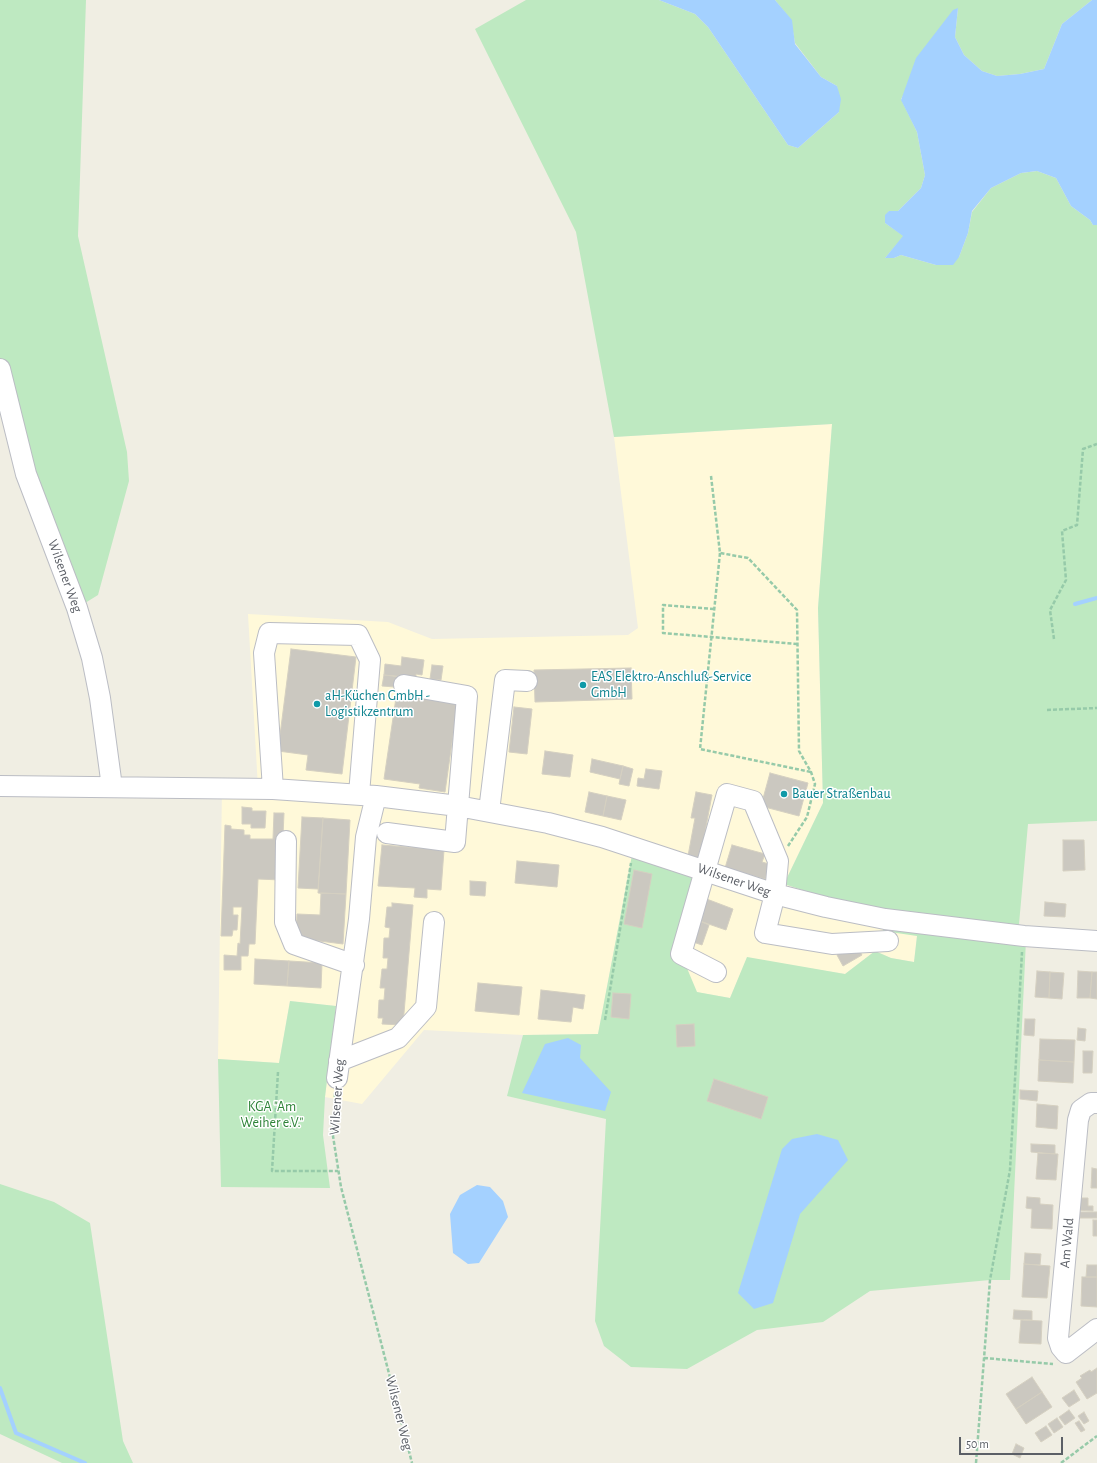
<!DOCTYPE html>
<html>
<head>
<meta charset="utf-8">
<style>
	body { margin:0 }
	#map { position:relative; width:1097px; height:1463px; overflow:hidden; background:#f0eee3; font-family:"Alegreya Sans",sans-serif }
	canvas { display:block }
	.scale { position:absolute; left:959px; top:1437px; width:104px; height:18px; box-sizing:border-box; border:2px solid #5b5f66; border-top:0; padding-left:5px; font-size:12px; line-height:14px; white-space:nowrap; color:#5b5f66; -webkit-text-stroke:3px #fff; paint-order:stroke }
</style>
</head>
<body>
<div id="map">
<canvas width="1097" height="1463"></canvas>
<div class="scale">50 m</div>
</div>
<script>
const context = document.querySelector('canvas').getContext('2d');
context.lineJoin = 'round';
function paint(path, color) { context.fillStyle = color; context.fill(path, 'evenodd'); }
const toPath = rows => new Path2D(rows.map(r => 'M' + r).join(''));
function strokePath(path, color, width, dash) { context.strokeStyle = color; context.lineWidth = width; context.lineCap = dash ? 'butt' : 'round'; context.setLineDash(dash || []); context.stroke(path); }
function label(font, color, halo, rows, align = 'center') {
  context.font = font + ' "Alegreya Sans",sans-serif'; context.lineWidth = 3; context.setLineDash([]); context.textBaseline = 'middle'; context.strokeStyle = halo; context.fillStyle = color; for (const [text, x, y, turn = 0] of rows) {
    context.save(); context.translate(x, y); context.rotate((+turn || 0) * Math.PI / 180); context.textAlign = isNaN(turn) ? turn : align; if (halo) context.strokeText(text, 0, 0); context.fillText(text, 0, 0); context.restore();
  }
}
paint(toPath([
	[832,424,818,608,823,803,784,884,827,898,888,909,917,936,914,962,891,958,875,951,845,974,747,958,730,998,696,992,681,954,632,855,598,1034,523,1035,424,1030,362,1104,325,1097,336,1006,290,1001,279,1063,218,1059,222,788,258,788,248,614,388,622,432,639,628,635,638,628,614,437]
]), '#fff9d9');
paint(toPath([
	[0,0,86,0,78,236,127,452,129,481,98,595,77,608,0,369],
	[526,0,659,0,695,14,708,27,788,145,798,148,839,112,837,86,821,77,795,43,791,20,775,0,1092,0,1062,24,1044,69,1020,74,997,76,982,71,964,55,955,37,958,8,901,99,917,132,925,175,921,188,898,211,889,211,885,223,904,236,885,258,894,258,901,255,936,265,959,257,968,233,972,212,991,188,1021,173,1037,171,1056,178,1071,206,1090,220,1093,225,1097,225,1097,821,1028,824,1019,924,1026,940,1010,1280,990,1280,870,1291,823,1322,757,1330,687,1369,631,1367,604,1346,595,1321,606,1119,507,1096,523,1035,598,1034,632,855,701,879,681,954,697,992,730,998,747,957,845,974,875,951,891,958,914,962,917,936,883,931,888,909,827,898,784,884,823,803,818,608,832,424,614,437,576,232,475,29],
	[290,1001,336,1006,325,1097,323,1135,330,1188,221,1187,218,1059,279,1063],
	[0,1184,54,1202,90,1223,123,1441,133,1463,62,1463,0,1434]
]), '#bee9c1');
paint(toPath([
	[659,0,775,0,792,20,795,44,821,77,837,86,841,99,839,112,798,148,788,145,708,27,695,14],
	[1092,0,1097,0,1097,225,1093,225,1090,220,1071,206,1056,178,1037,171,1021,173,991,188,972,211,968,233,959,257,953,265,936,265,901,255,894,258,885,258,903,236,885,223,885,215,889,211,898,211,921,188,925,175,917,132,901,100,916,58,953,10,958,8,955,37,964,55,982,71,997,76,1020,74,1044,69,1062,24],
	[568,1038,581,1045,580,1058,611,1092,605,1111,522,1093,545,1044],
	[817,1134,838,1140,848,1160,800,1214,773,1303,754,1309,738,1293,782,1149,792,1139],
	[477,1185,490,1187,503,1201,508,1217,479,1263,468,1264,453,1253,450,1214,460,1195]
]), '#a4d1ff');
strokePath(toPath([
	[1075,604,1097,598],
	[0,1388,16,1433,85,1463]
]), '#a4d1ff', 4);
const building = toPath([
	[291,649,356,657,342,774,306,770,308,755,278,751,291,649],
	[402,657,424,660,422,675,416,674,416,679,384,675,385,664,401,666,402,657],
	[432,665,443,666,441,680,430,679,432,665],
	[631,668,632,699,535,702,534,670,631,668],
	[384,675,407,677,395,687,382,686,384,675],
	[397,691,458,700,445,792,419,788,420,784,384,779,397,691],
	[514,707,532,709,527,754,509,752,514,707],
	[545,751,573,755,570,777,542,774,545,751],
	[592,759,623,766,620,779,590,772,592,759],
	[623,766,633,769,629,786,619,784,623,766],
	[646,769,662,771,659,789,637,786,638,778,644,779,646,769],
	[770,773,808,783,799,816,761,806,770,773],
	[589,792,607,796,603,816,585,812,589,792],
	[696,792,712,795,700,858,688,856,695,818,691,818,696,792],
	[607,796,626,800,621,820,603,816,607,796],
	[242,807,252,808,252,811,266,811,265,828,251,828,251,824,242,824,242,807],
	[274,813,284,813,281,880,258,879,255,944,249,944,248,956,241,956,241,970,224,970,224,955,237,956,238,943,240,944,242,907,233,907,233,915,238,915,237,930,233,930,232,936,221,936,225,825,231,826,231,829,244,830,244,835,250,835,250,839,273,839,274,813],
	[302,817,323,818,318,889,298,888,302,817],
	[323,818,350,820,346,894,318,893,323,818],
	[1063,840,1084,840,1085,870,1063,871,1063,840],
	[382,845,444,850,441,890,427,889,427,898,414,897,415,888,378,886,382,845],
	[732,845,765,854,762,862,769,864,765,879,725,868,732,845],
	[517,861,559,865,557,887,515,883,517,861],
	[634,870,652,874,642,928,624,924,634,870],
	[470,881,486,882,485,896,470,895,470,881],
	[321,893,346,894,343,944,296,938,297,914,320,915,321,893],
	[704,898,733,909,726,930,697,920,704,898],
	[1045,902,1066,904,1065,917,1044,916,1045,902],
	[392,903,413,905,403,1025,382,1024,383,1018,378,1018,379,1000,384,1000,385,988,380,988,382,969,387,969,388,958,383,958,384,938,389,938,390,928,385,927,387,907,392,907,392,903],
	[697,920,709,925,702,945,690,941,697,920],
	[855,944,862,955,843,966,837,955,855,944],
	[255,959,289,961,287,986,254,984,255,959],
	[289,961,322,963,321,988,287,986,289,961],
	[1037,971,1050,972,1049,998,1035,997,1037,971],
	[1078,971,1092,972,1090,998,1077,998,1078,971],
	[1050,972,1064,973,1062,999,1049,998,1050,972],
	[1092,972,1097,972,1097,999,1090,998,1092,972],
	[478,983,522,987,519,1015,475,1011,478,983],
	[541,990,585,995,583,1009,573,1007,571,1022,538,1019,541,990],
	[613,993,631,994,629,1019,611,1017,613,993],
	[1025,1019,1035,1019,1034,1036,1024,1035,1025,1019],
	[694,1024,695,1046,677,1047,676,1025,694,1024],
	[1078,1028,1086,1029,1085,1041,1077,1040,1078,1028],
	[1040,1039,1075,1040,1074,1062,1039,1060,1040,1039],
	[1083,1051,1093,1051,1092,1073,1083,1073,1083,1051],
	[1039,1060,1074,1062,1073,1083,1038,1081,1039,1060],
	[714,1079,768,1097,761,1119,707,1101,714,1079],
	[1020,1090,1038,1091,1037,1101,1020,1099,1020,1090],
	[1037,1104,1058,1106,1057,1129,1036,1127,1037,1104],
	[1031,1144,1055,1145,1055,1154,1031,1152,1031,1144],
	[1038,1153,1058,1154,1056,1180,1036,1179,1038,1153],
	[1092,1168,1097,1169,1097,1188,1091,1188,1092,1168],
	[1027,1197,1040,1198,1040,1204,1053,1205,1052,1229,1031,1228,1032,1209,1026,1208,1027,1197],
	[1076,1198,1088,1198,1088,1206,1093,1206,1093,1211,1076,1210,1076,1198],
	[1080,1212,1097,1212,1097,1218,1080,1218,1080,1212],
	[1093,1220,1097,1220,1097,1236,1093,1236,1093,1220],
	[1025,1253,1041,1254,1040,1265,1024,1264,1025,1253],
	[1024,1264,1050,1266,1047,1298,1022,1297,1024,1264],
	[1087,1265,1097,1265,1097,1277,1086,1277,1087,1265],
	[1082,1277,1097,1277,1097,1307,1081,1306,1082,1277],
	[1014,1310,1032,1311,1032,1320,1013,1319,1014,1310],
	[1021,1320,1042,1321,1041,1344,1019,1343,1021,1320],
	[1097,1368,1097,1393,1087,1399,1076,1382,1082,1378,1080,1376,1090,1370,1091,1372,1097,1368],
	[1032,1377,1042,1392,1016,1409,1006,1394,1032,1377],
	[1074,1390,1080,1400,1069,1407,1062,1398,1074,1390],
	[1042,1392,1052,1407,1026,1424,1016,1409,1042,1392],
	[1069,1410,1075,1418,1065,1425,1059,1417,1069,1410],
	[1084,1412,1089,1421,1084,1424,1078,1416,1084,1412],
	[1057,1418,1063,1427,1054,1433,1048,1424,1057,1418],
	[1079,1421,1085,1430,1081,1432,1075,1423,1079,1421],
	[1046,1426,1052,1435,1041,1442,1035,1433,1046,1426],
	[1016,1444,1024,1448,1020,1458,1012,1454,1016,1444]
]);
paint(building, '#cbc8c0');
strokePath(building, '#d5d0c1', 1);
const minor = toPath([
	[0,369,26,474,77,608,92,658,100,698,112,787],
	[0,786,273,789,376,796,458,806,548,823,602,837,775,894,826,907,885,919,1024,936,1097,941],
	[273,789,264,653,269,633,358,635,370,660,359,794],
	[489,811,505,680,527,681],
	[387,833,455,842,467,696,404,685],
	[286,841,285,922,294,944,354,965],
	[716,972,681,954,727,794,753,801,778,861,775,894,765,933,832,944,888,941],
	[339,1061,398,1038,426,1007,434,922],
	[337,1078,359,919,366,837,376,796],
	[1097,1103,1091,1103,1081,1110,1078,1120,1058,1338,1061,1347,1066,1353,1097,1329]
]);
strokePath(minor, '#bbbdc4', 22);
strokePath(toPath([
	[711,476,720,553,748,558,797,610,799,751,811,772,815,784,807,817,788,846],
	[720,553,700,749,811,772],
	[714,609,663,605,663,633,797,644],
	[1054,639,1050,610,1066,580,1062,531,1077,525,1083,449,1097,444],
	[1047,710,1097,708],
	[605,1020,631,863],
	[278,1072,272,1171,338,1171],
	[335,1093,333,1136,341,1187,412,1463],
	[984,1358,1053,1364],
	[976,1463,990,1280,1010,1170,1022,952],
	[1061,1463,1097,1436]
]), '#96caa9', 2.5, [4, 2]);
strokePath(minor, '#fff', 20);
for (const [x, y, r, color] of [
	[583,685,4,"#0f9aa8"],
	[317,704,4,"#0f9aa8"],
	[784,794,4,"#0f9aa8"]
]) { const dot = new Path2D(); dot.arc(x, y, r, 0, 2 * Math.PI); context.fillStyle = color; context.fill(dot); strokePath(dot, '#fff', 1.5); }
label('14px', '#5b5f66', '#fff', [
	["Wilsener Weg",65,576,70],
	["Wilsener Weg",734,880,19],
	["Wilsener Weg",337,1097,-86],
	["Am Wald",1067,1243,-85],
	["Wilsener Weg",399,1413,76]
]);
label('14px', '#0d838f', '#fff', [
	["EAS Elektro-Anschluß-Service",591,677],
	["GmbH",591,693],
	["aH-Küchen GmbH -",325,696],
	["Logistikzentrum",325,712],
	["Bauer Straßenbau",792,794]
], 'left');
label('14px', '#2d8337', '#fff', [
	["KGA \"Am",272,1107],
	["Weiher e.V.\"",272,1123]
]);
</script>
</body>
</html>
